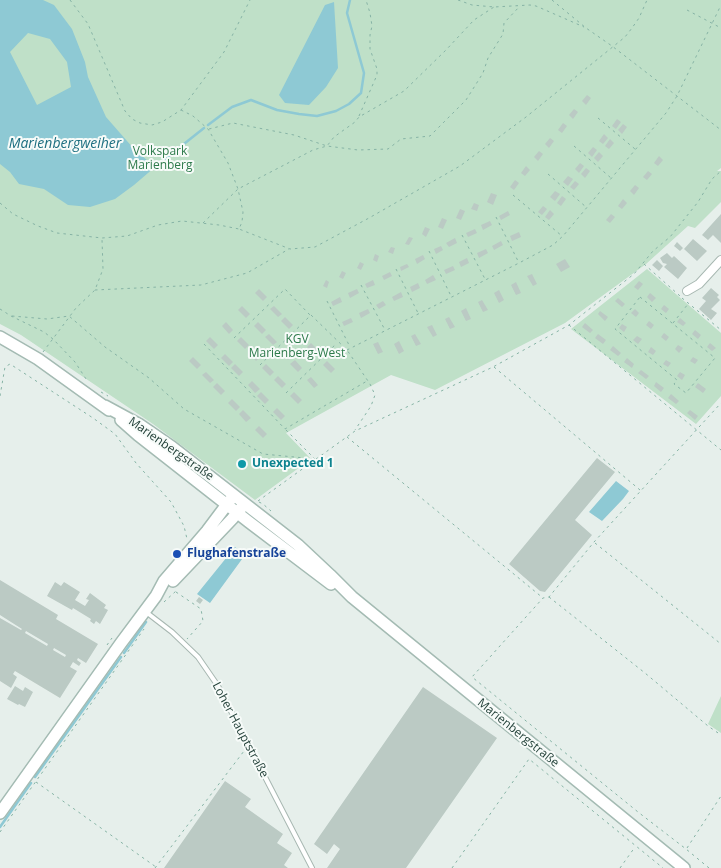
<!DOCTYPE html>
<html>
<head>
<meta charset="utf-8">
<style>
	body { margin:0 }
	canvas { display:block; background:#e6efeb }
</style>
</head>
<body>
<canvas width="721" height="868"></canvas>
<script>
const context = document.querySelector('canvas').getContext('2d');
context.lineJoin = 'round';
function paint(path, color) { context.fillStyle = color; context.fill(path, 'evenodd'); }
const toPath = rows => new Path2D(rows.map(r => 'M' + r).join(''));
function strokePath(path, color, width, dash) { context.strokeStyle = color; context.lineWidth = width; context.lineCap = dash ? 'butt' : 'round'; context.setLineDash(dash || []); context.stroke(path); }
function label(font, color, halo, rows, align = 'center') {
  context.font = font + ' "Open Sans",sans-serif'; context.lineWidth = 4; context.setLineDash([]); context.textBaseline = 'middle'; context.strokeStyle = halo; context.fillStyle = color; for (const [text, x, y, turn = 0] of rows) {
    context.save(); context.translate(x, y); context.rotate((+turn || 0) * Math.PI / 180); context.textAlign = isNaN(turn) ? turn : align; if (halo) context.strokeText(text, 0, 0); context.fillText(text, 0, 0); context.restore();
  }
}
paint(toPath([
	[0,0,721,0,721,168,717,171,721,171,721,202,695,228,688,226,646,264,565,323,435,390,391,375,286,433,311,459,255,500,153,424,21,335,0,324],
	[647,269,721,333,721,396,696,424,571,329],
	[721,696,721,733,708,724]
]), '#bfe0c8');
paint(toPath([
	[0,0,43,0,54,5,72,29,85,62,88,77,106,117,134,149,155,167,134,185,115,199,90,207,68,205,44,189,19,184,10,172,0,164],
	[28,33,50,39,67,62,71,87,37,105,10,52],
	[334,2,338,68,326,87,309,105,285,103,279,95,325,5],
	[616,481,629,491,623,499,602,521,589,512],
	[235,547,245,555,210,603,197,594]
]), '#8ec9d4');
strokePath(toPath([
	[208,125,232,107,251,100,277,110,299,114,317,116,336,111,349,104,361,93,364,73,347,13,350,0],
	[155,167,204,128],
	[124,653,146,622],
	[35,777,121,657],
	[0,827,31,783]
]), '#8ec9d4', 2.5);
paint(toPath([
	[587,95,591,98,586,105,582,101],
	[574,109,578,112,573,119,569,115],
	[617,119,621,122,616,129,612,126],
	[563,123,567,126,562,133,558,130],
	[623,124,627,127,622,134,618,130],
	[604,134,608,138,603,144,599,141],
	[550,138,554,141,549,148,545,144],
	[610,139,614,143,609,149,605,146],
	[593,147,597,150,592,157,588,153],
	[539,151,543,154,538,161,534,157],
	[599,152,603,156,598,162,594,158],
	[659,156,663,160,658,166,654,163],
	[580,163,584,166,579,173,575,169],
	[526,166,530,170,525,176,521,173],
	[586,168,590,171,585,178,581,174],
	[648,171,652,174,647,180,643,177],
	[568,176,573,179,568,186,563,182],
	[515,180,519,183,514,190,510,187],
	[575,181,579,184,574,190,570,187],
	[635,185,639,188,634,195,630,191],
	[555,191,560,194,555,201,550,197],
	[491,193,497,195,493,205,487,202],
	[562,196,566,199,561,206,557,203],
	[623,199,627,203,622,209,618,206],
	[474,203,479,205,477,211,471,209],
	[543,206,547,209,542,215,538,212],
	[460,209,465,211,461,220,456,218],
	[550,210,554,214,549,220,545,217],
	[508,211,510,215,501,220,499,216],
	[611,214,615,217,610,223,606,220],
	[721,214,721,243,713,235,708,240,702,235],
	[442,218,447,220,443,229,438,227],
	[490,221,492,225,483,230,481,225],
	[425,227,430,229,426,237,422,234],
	[475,229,477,233,468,237,466,233],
	[519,232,521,237,512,241,510,236],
	[409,237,413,238,409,245,405,244],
	[455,238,457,243,449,247,446,243],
	[693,239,707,251,697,261,684,249],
	[501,241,503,245,494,250,492,246],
	[677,242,683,248,680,251,674,246],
	[441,246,443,250,436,254,434,249],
	[391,247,395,248,393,254,388,252],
	[486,249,488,253,479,258,477,253],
	[667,253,672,258,674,256,687,268,678,279,664,267,667,264,663,263,660,258],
	[375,254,379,256,377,262,373,260],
	[423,255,425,259,417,264,415,259],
	[467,258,469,263,461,267,459,262],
	[565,259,570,267,561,272,556,264],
	[657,260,663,266,659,271,652,265],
	[360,262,364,264,361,270,357,268],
	[407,264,409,267,401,271,400,267],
	[453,266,455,270,446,274,444,270],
	[342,271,346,273,343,279,339,277],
	[390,272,392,276,384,280,382,276],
	[532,274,537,284,533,286,527,276],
	[433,275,436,280,427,284,425,280],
	[326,280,329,282,327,288,323,286],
	[373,280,375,285,367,288,365,284],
	[639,281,643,284,638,290,634,287],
	[516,282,521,293,516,295,511,285],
	[418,283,420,288,412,292,410,287],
	[711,288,719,295,717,297,720,300,711,309,717,313,711,320,699,309,706,301,702,298],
	[259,289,267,297,263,301,255,293],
	[357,289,359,293,350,298,348,293],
	[499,290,504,300,499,303,494,293],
	[401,292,403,297,394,301,392,297],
	[650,293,656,298,652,302,647,297],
	[340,297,342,302,333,306,331,302],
	[618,298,625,304,622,307,615,301],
	[482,300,488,310,483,312,478,302],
	[383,301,386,305,379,309,376,305],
	[664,305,669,309,666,313,661,309],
	[242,306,250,314,246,318,238,310],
	[274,306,282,314,278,317,270,309],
	[466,308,471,319,466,321,461,311],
	[368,309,370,313,361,318,359,313],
	[635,309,639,313,636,317,631,313],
	[600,311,608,317,605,321,598,314],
	[285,317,293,325,289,329,281,321],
	[449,317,455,327,450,329,445,319],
	[351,318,353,322,344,326,342,322],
	[680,318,686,323,683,326,677,322],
	[649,321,654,325,651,329,646,325],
	[226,322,233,330,229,334,222,326],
	[258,322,266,330,262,334,254,326],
	[585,323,593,330,590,333,582,327],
	[622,324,627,327,624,332,619,328],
	[432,325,437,335,433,337,427,327],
	[695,330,701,335,698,339,692,334],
	[301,333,309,341,305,345,297,337],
	[664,333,669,337,666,341,661,337],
	[269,334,277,342,273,345,265,337],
	[415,334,421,344,416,346,411,336],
	[598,334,606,340,603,344,595,338],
	[637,336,642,339,638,344,633,340],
	[210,337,218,345,214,349,206,341],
	[241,337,249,345,245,349,237,341],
	[399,341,404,351,399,354,394,344],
	[378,342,383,352,378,354,373,344],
	[311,343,319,351,315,355,307,347],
	[710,343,716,348,712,351,707,347],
	[678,345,683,348,679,353,675,349],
	[613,346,621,353,618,356,610,350],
	[651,347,656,351,653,355,648,352],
	[284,348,292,356,288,360,280,352],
	[253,349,260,357,256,361,249,353],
	[225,354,233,362,229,366,221,358],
	[193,357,201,365,197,369,189,361],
	[693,357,698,360,695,364,690,361],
	[627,358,634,364,632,368,624,362],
	[295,360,302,368,298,372,290,364],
	[666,360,671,363,668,367,663,364],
	[327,361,335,369,331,373,323,365],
	[235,364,243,372,239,376,231,368],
	[266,364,274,372,270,376,262,368],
	[641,370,649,376,646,379,638,373],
	[206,372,214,380,210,383,202,375],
	[680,372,685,375,682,380,677,376],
	[278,376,286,384,282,388,274,380],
	[311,377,318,385,314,388,307,380],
	[252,381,260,389,255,393,248,385],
	[656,382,664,388,661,392,654,386],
	[217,383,225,391,221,395,213,387],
	[698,383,706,389,703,393,695,387],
	[261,392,269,400,265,404,257,396],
	[294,392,302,400,298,404,290,396],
	[671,394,679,401,676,404,668,398],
	[232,399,240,407,236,411,228,403],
	[277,408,285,416,281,420,273,412],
	[243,410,251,418,246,422,239,414],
	[690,410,698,416,695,420,687,413],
	[259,426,267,434,263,438,255,430],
	[597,458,615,472,575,520,592,535,545,592,540,591,509,564],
	[0,580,58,615,56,619,98,644,86,663,78,658,77,660,81,663,79,666,73,662,70,667,77,671,60,698,15,671,13,674,17,677,11,688,0,681,0,618,21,630,22,629,0,615],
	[26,631,48,644,47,646,25,633],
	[54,648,66,655,65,657,53,650],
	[55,582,61,586,64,582,80,592,75,600,85,606,89,600,86,599,90,593,106,605,104,608,108,610,100,624,96,621,94,624,90,621,91,619,73,608,72,610,47,596],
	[199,597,203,600,200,604,196,601],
	[15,686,23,691,25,687,33,692,25,707,19,704,18,705,7,699],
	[423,687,497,738,406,868,327,868,340,849,334,844,327,854,314,844],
	[225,781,251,799,245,807,283,834,277,843,292,853,284,865,288,868,164,868]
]), '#bbcac4');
const lane = toPath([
	[146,612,172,632,198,657,218,686,312,868]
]);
const street = toPath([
	[687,291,699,284,721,260]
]);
const secondary = toPath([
	[0,337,38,359,109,410],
	[105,406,140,425,172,447,298,545,330,575,352,597,684,868],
	[121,420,138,435,249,522,331,584],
	[173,581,232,519,242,507],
	[0,813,121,643,156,596,164,581,207,531,231,499]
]);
strokePath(lane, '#a8b8b2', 6);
strokePath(street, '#a8b8b2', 10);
strokePath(secondary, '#a4bbb3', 14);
strokePath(toPath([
	[70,0,88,24,125,111,132,119,140,123,152,125,162,122,181,110,224,52,250,0],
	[458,0,472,5,494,7,530,5,536,6,584,27],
	[552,0,586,28,612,46,721,130],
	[687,10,721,28],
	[181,110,193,116,208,129,228,163,238,189,243,212,242,222,239,229,290,249,315,247,369,218,460,166,526,117,625,37,632,28,639,18,647,0],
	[359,116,377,75,377,69,370,49,370,35,372,26,370,13,366,0],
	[598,118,635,149],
	[209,129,233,123,294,135,327,146,358,150,388,149,401,139,430,136,466,100,483,73,488,58,503,34,504,23,520,6],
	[574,146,611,178],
	[548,174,586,207],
	[513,195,562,236],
	[0,203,13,214,38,226,57,233,102,238,127,236,158,225,182,221,219,225,239,229],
	[496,217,519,263],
	[203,223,238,189,313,150,327,146,334,137,355,122,359,117,404,91,446,50,474,20,494,7],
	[462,235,485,279],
	[429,251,451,296],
	[644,264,680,296],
	[396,269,418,313],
	[361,285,385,330],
	[95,290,201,285,247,273,289,249],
	[640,297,715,358,686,393,674,384,677,380,615,329,640,297],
	[682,298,721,330],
	[327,301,350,347],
	[0,309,11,316,44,332,53,339,75,362,88,382],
	[12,316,47,319,69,316,105,347,149,378,184,409,263,454,315,459],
	[673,323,688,304],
	[569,325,721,450],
	[234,338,285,289,310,315],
	[204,344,285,429,367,381],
	[347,350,519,263,553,245,563,236,666,113,677,96,721,5],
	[43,352,76,308,95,290,103,269,102,239],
	[260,365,311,315,347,350,370,384,375,395,371,406,355,430],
	[494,367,640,490],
	[101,392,108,396],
	[286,393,337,343],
	[0,396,5,367,10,364,93,418,115,434,136,463,171,502,184,526,187,539],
	[286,430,315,459],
	[347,437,543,598],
	[258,501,355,431,493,367,569,325,634,274,653,251,670,237,698,202,712,179,721,171],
	[259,502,263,504,271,511],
	[595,543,721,644],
	[176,592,201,609,203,621,187,639],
	[549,597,645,673,708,726,721,735],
	[164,602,176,591],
	[107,645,112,638],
	[36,782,156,867],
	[0,832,144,629],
	[687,848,721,796],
	[155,868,244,751],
	[452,868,529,759,663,868],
	[620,868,635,847],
	[709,868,686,849,638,812,472,677,543,598,549,597,594,542,721,403]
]), '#86b3a5', 1, [2.5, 4]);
strokePath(lane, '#fff', 4);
strokePath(street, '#fff', 8);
strokePath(secondary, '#fff', 11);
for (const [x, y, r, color] of [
	[242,464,5,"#0f9aa8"],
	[177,554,5,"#1a4fb4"]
]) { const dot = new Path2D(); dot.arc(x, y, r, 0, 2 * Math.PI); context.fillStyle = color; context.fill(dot); strokePath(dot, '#f7fbf9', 2); }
label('12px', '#2d7a4b', '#f7fbf9', [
	["Volkspark",160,152],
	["Marienberg",160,166],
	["KGV",297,340],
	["Marienberg-West",297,354]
]);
label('12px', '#24423a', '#f7fbf9', [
	["Marienbergstraße",171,449,35],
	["Loher Hauptstraße",240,730,62],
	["Marienbergstraße",518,733,39]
]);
label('bold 12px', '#0d838f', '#f7fbf9', [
	["Unexpected 1",252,464]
], 'left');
label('bold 12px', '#164399', '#f7fbf9', [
	["Flughafenstraße",187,554]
], 'left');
label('italic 14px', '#1c6f80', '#f7fbf9', [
	["Marienbergweiher",65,144]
]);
</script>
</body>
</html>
